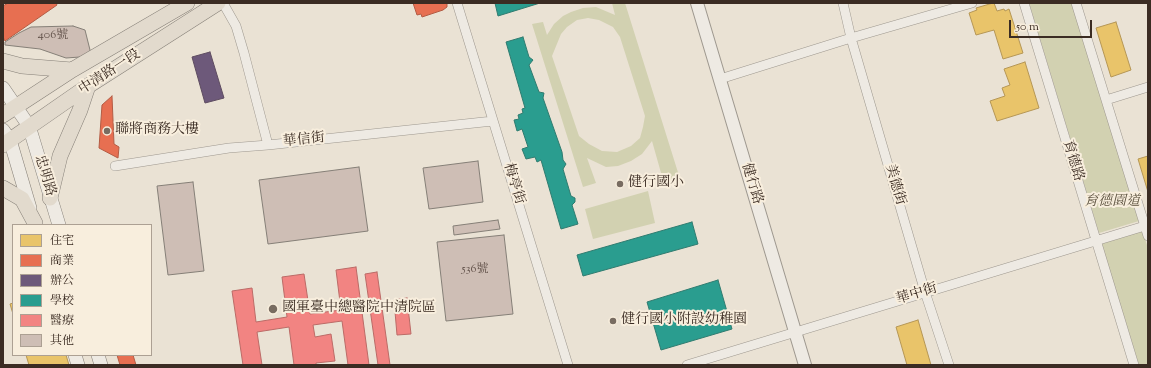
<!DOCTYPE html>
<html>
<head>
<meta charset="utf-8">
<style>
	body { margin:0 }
	#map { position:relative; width:1151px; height:368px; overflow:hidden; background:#eae2d4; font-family:"Sorts Mill Goudy","Noto Serif TC",serif }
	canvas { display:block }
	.frame { position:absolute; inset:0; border:4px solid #3b2c23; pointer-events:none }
	.legend { position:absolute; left:12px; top:224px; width:140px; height:132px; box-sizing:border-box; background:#f8eedd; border:1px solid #aca093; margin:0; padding:5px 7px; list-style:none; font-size:12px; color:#3b2c23 }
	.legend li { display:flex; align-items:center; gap:8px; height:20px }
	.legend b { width:20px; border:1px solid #aca093 }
	.scale { position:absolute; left:1009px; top:20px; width:83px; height:18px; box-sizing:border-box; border:2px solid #3b2c23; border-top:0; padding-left:5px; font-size:12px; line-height:14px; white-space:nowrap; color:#3b2c23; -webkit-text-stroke:3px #f8eedd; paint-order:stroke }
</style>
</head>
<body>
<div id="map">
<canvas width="1151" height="368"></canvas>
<div class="frame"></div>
<ul class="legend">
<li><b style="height:11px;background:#e9c46a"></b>住宅</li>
<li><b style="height:11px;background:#e76f51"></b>商業</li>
<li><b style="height:11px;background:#6d597a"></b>辦公</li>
<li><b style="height:11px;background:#2a9d8f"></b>學校</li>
<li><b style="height:11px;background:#f28482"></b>醫療</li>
<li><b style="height:11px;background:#cebeb5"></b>其他</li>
</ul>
<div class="scale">50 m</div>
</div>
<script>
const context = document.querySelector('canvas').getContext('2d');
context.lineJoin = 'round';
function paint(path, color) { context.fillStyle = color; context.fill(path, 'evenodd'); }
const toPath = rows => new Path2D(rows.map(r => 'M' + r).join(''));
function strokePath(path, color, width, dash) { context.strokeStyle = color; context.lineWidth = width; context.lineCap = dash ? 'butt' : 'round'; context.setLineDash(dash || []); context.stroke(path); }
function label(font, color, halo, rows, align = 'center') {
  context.font = font + ' "Sorts Mill Goudy","Noto Serif TC",serif'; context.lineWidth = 4; context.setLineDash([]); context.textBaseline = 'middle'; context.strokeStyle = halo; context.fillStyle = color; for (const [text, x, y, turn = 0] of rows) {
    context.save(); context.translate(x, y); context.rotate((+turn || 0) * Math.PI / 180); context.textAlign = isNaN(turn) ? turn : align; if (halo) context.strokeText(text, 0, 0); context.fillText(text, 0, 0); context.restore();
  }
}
paint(toPath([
	[612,3,625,3,681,182,665,187,652,141,642,154,631,161,618,166,606,167,587,158,596,183,583,187,532,24,543,22,547,35,554,24,563,16,571,12,583,8,596,7,615,15],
	[588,18,599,20,613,27,620,37,645,116,643,127,640,138,631,146,617,152,602,151,589,144,579,136,552,56,561,34,567,27,577,20],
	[1029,3,1072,3,1139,221,1099,233],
	[648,191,655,223,593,239,585,209],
	[1142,230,1148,248,1148,365,1139,365,1101,243]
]), '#d2d1b1');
const homes = toPath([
	[993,3,994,3,997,11,1004,9,1005,11,1009,9,1023,53,1003,59,994,30,976,35,969,13,977,10,976,8,993,3],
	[1116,22,1131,70,1111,77,1096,28,1116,22],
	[1025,62,1039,108,997,121,990,101,1005,96,1002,88,1010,85,1004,69,1025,62],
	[1148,156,1148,192,1138,159,1148,156],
	[13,303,13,314,10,304,13,303],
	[918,320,931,365,907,365,896,327,918,320],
	[26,355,66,355,69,365,29,365,26,355]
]);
paint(homes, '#e9c46a');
strokePath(homes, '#b59655', 1);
const shops = toPath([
	[8,3,56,3,57,5,5,41,3,37,3,6,8,3],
	[413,3,447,3,447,7,443,10,422,17,421,14,417,15,413,3],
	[112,96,114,144,119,147,118,158,99,148,102,105,112,96],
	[117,355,133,355,136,365,120,365,117,355]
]);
paint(shops, '#e76f51');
strokePath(shops, '#b35b43', 1);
const offices = toPath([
	[210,52,224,98,205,103,192,57,210,52]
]);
paint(offices, '#6d597a');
strokePath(offices, '#5e4c60', 1);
const schools = toPath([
	[495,3,540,3,498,16,495,3],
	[523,37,529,57,533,60,529,65,539,92,544,93,543,98,562,152,563,160,566,164,563,169,571,196,575,198,575,202,572,205,578,224,561,229,541,160,537,162,535,157,526,159,522,149,528,147,522,129,517,131,514,120,519,119,518,115,523,113,522,109,525,108,506,42,523,37],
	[692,222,698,244,583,276,577,255,692,222],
	[718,280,732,329,661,350,647,302,718,280]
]);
paint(schools, '#2a9d8f');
strokePath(schools, '#2f7b6f', 1);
const health = toPath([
	[356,267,369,365,348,365,342,321,313,325,315,337,331,334,335,361,316,363,316,365,294,365,289,327,257,332,262,365,243,365,232,291,252,288,256,322,287,317,282,277,304,274,310,314,341,310,336,270,356,267],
	[377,272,390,365,378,365,365,274,377,272],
	[407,298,411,334,397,335,394,300,407,298]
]);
paint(health, '#f28482');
strokePath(health, '#bb6a66', 1);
const building = toPath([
	[73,26,85,30,91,54,80,57,66,58,40,49,5,45,5,42,19,33,31,27,73,26],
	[478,161,483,202,429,209,423,168,478,161],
	[359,167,368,231,268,244,259,180,359,167],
	[193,182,204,271,168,275,157,186,193,182],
	[498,220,500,229,454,235,453,226,498,220],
	[504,235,513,314,446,321,437,242,504,235]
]);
paint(building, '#cebeb5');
strokePath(building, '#857f77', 1);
const minor = toPath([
	[223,3,236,26,244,53,268,145],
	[457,3,568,365],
	[843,3,851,38,925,292,949,365],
	[1024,3,1134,365],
	[1076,3,1148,236],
	[720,79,851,38,972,3],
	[1106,100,1148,87],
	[115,166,229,148,268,145,493,121],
	[687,365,1148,225]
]);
const tertiary = toPath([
	[697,3,805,365]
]);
const secondary = toPath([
	[3,88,29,126,59,225],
	[3,130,10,140,30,208],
	[75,355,78,365],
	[98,355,101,365]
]);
const primary = toPath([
	[3,61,22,66,72,70],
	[3,115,72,70,187,3],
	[3,145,88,86,218,3],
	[3,188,22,199,35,223],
	[50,198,60,156,80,110,88,86]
]);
strokePath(minor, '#9e988f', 10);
strokePath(tertiary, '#9e988f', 14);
strokePath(secondary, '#857f77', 14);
strokePath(primary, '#857f77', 16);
strokePath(minor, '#eeeae3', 9);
strokePath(tertiary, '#eeeae3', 12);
strokePath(secondary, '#eeeae3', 13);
strokePath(primary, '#e2dacd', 15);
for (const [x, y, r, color] of [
	[107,131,4,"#786c61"],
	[620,184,4,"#786c61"],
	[273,309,5,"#786c61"],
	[613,321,4,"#786c61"]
]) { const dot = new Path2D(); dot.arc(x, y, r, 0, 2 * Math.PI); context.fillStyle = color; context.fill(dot); strokePath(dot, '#f8eedd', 1.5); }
label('12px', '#605048', null, [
	["406號",53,36],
	["536號",475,270]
]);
label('14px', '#3b2c23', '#f8eedd', [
	["中清路一段",110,73,-33],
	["華信街",304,141,-6],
	["育德路",1072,161,73],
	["忠明路",44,176,73],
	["梅亭街",513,184,73],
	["健行路",751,184,73],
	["美德街",894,185,74],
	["華中街",917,295,-17]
]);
label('14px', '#3b2c23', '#f8eedd', [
	["聯將商務大樓",115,131],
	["健行國小",628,184],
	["國軍臺中總醫院中清院區",282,309],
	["健行國小附設幼稚園",621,321]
], 'left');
label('italic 14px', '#5c523f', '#f8eedd', [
	["育德園道",1112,203]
]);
</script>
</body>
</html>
